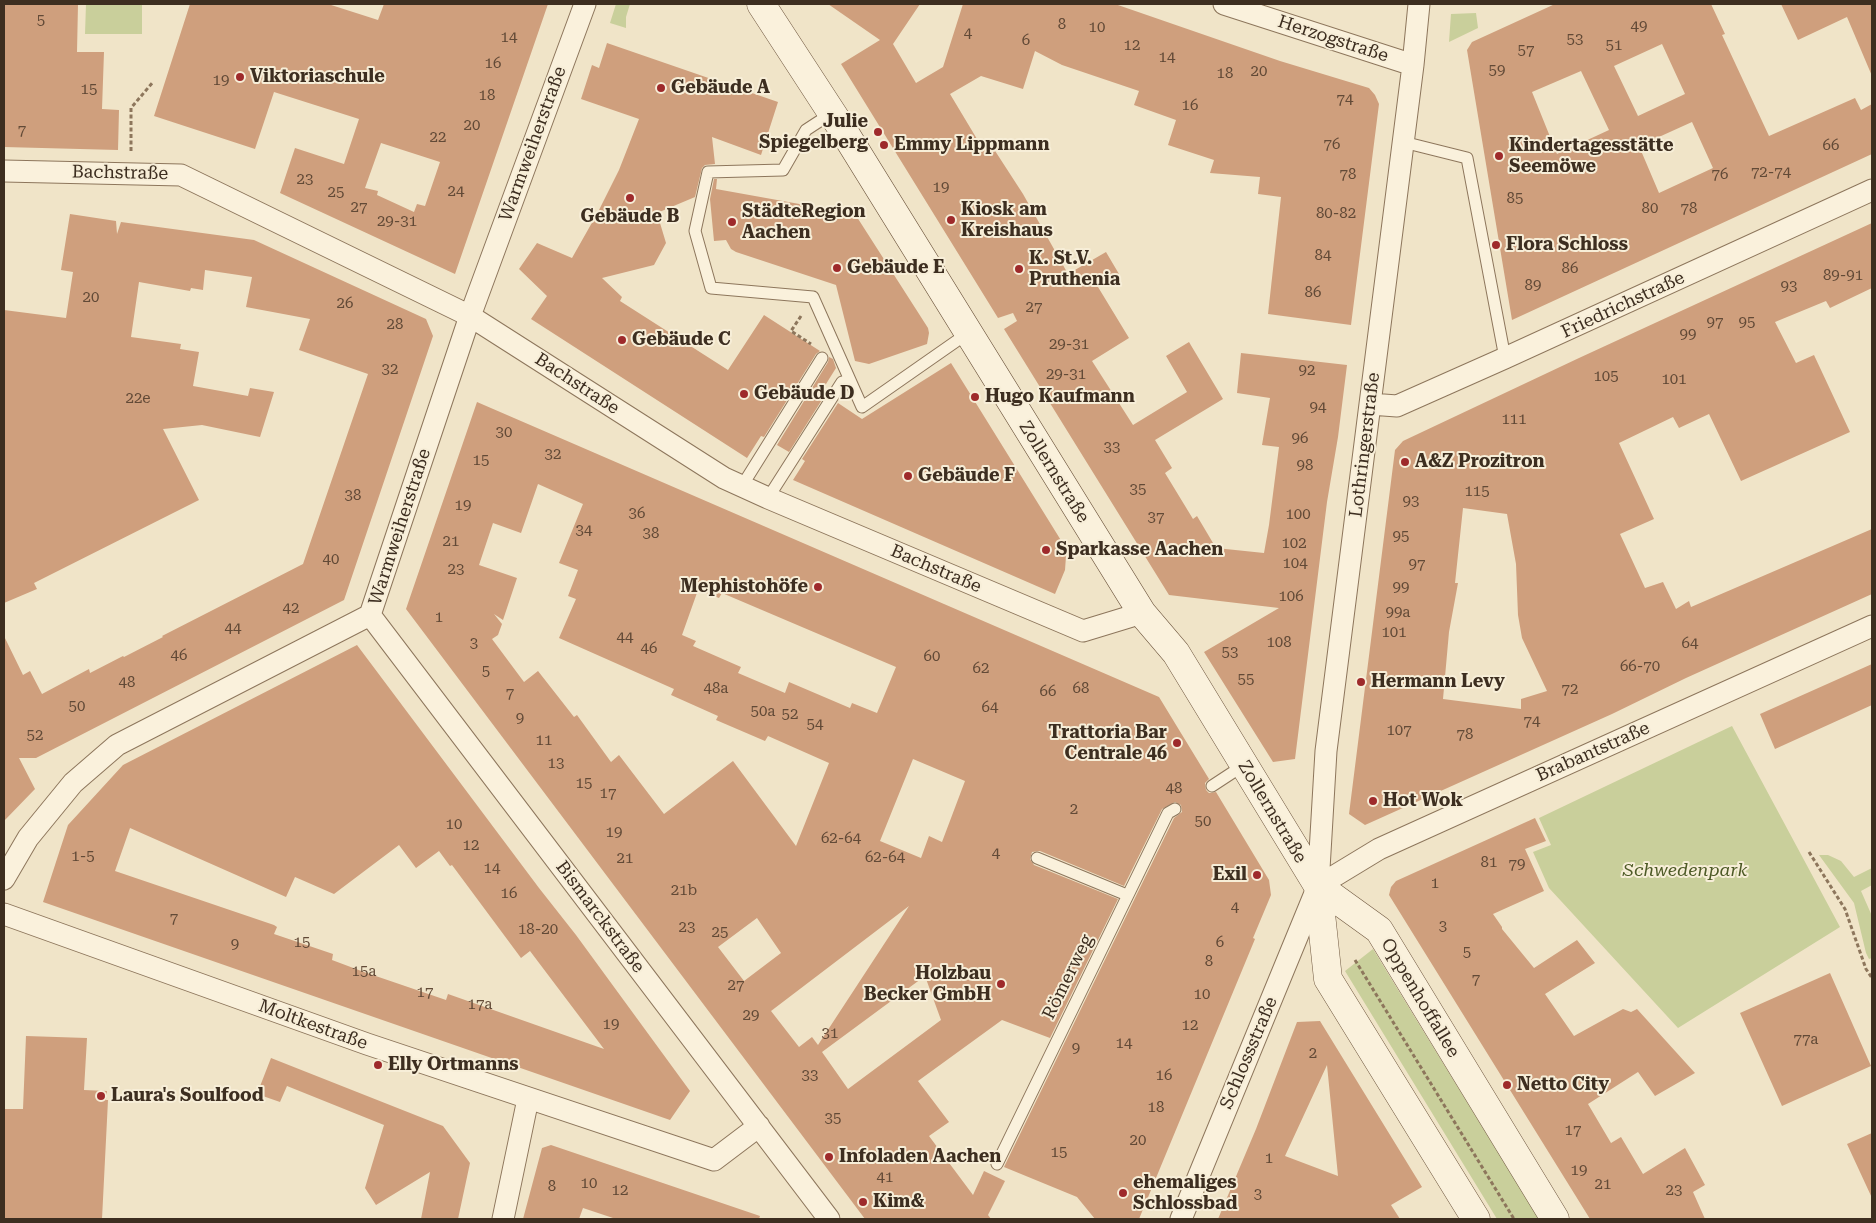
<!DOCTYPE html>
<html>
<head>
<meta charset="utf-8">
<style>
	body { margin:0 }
	#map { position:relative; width:1876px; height:1223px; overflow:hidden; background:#f0e4c8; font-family:"Roboto Serif",serif }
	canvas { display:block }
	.frame { position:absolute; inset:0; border:5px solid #3d2e20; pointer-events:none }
</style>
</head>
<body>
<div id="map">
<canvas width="1876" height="1223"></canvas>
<div class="frame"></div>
</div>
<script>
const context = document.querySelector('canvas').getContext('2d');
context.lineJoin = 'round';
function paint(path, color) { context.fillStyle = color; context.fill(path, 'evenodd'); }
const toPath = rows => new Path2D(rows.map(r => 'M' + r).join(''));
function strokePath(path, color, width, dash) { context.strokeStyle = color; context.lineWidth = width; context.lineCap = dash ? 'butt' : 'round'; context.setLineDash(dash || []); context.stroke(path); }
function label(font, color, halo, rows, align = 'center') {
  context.font = font + ' "Roboto Serif",serif'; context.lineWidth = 4; context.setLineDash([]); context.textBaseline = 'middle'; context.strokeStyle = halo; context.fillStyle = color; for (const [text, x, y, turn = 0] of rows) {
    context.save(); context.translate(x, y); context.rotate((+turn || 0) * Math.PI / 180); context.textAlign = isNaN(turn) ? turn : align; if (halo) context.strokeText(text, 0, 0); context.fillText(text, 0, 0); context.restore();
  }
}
paint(toPath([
	[86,4,142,4,142,34,85,34],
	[616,4,630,4,626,17,626,28,610,23],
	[1476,13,1478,28,1449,42,1451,14],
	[1732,726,1840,927,1678,1028,1549,888,1533,852,1551,845,1539,818],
	[1819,855,1828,855,1841,861,1854,877,1872,868,1872,885,1861,891,1872,916,1872,958,1869,959,1866,953,1854,903],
	[1373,949,1414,1016,1539,1219,1497,1219,1345,971]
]), '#c9cf9b');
paint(toPath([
	[4,4,78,4,77,52,104,52,102,109,119,110,118,150,4,147],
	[190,4,328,4,378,20,384,4,548,4,455,274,280,193,295,148,344,164,359,119,274,92,255,149,154,116],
	[381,143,440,162,425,206,417,204,414,212,377,195,378,191,365,188],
	[828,4,920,4,893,44,916,83,943,67,963,4,1115,4,1280,61,1369,88,1375,95,1379,104,1351,325,1268,314,1281,197,1258,194,1260,177,1210,173,1214,160,1168,145,1176,120,1134,105,1139,91,1062,65,1035,51,1023,89,981,76,950,94,980,144,988,140,1023,194,1068,274,1106,252,1119,274,1098,287,1129,338,1092,361,1133,425,1187,392,1166,356,1189,342,1223,399,1155,440,1172,468,1165,473,1193,519,1197,516,1216,548,1264,553,1269,525,1279,447,1262,445,1270,398,1237,393,1241,353,1347,365,1338,437,1327,502,1295,759,1273,762,1204,652,1279,608,1169,595,1004,329,1017,321,1013,313,998,318,841,64,880,40],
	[1555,4,1711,4,1725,34,1722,35,1769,136,1855,98,1861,110,1872,104,1872,154,1512,320,1467,50,1472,42],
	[1662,44,1685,94,1638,116,1614,66],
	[1581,71,1609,130,1557,154,1532,92],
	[1692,122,1713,168,1659,193,1639,146],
	[1781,4,1872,4,1872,76,1847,17,1798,40],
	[607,43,778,102,761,155,712,137,715,164,705,165,702,168,695,197,657,213,666,243,654,265,602,278,622,297,620,301,728,370,764,315,820,351,816,354,764,437,761,436,747,458,531,319,547,296,519,269,537,243,572,258,598,212,619,170,639,119,581,99,592,65,599,68],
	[714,179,717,179,716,189,855,214,928,328,929,333,927,344,869,364,855,361,836,285,736,252,731,249,726,240,714,241,710,199],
	[70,214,116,221,117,234,121,222,254,240,426,319,433,336,344,600,36,758,19,758,35,789,4,821,4,636,23,675,30,671,42,694,89,669,90,673,123,656,124,657,163,637,162,636,303,564,368,374,299,350,310,319,246,307,252,277,205,270,203,290,191,288,190,291,139,282,131,337,181,344,180,349,199,352,193,386,248,396,250,388,274,392,260,437,202,425,163,429,199,500,34,583,37,589,4,603,4,310,66,318,73,272,61,270],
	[1872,223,1872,288,1830,308,1826,301,1775,322,1796,363,1814,355,1850,432,1741,481,1709,414,1679,428,1673,417,1619,443,1654,519,1620,534,1645,588,1663,582,1676,609,1689,601,1691,607,1872,529,1872,594,1686,678,1612,714,1365,825,1349,814,1395,450,1403,441,1579,358],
	[1463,508,1507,514,1516,564,1518,615,1522,638,1547,691,1521,699,1521,709,1443,699,1449,632,1458,583,1455,583],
	[829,357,833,359,836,368,821,392,825,395,789,452,777,445,828,362],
	[951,363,1062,542,1066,556,1065,570,1055,594,793,480,805,461,802,459,838,403,862,419],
	[477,402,1159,697,1209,779,1205,783,1206,790,1209,793,1216,792,1269,880,1271,895,1253,938,1255,939,1139,1219,1095,1219,1077,1197,1004,1167,1174,818,1182,812,1181,805,1175,802,1162,809,1124,886,1040,851,1032,852,1030,859,1034,865,1118,899,1050,1038,1002,1020,918,1081,949,1122,929,1136,973,1195,984,1171,1005,1181,988,1215,991,1219,865,1219,406,609],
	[538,484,583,504,559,563,578,570,568,596,576,599,559,638,674,689,671,695,718,716,716,720,765,741,768,736,829,763,796,846,733,761,664,814,619,755,611,762,577,715,574,717,538,671,524,682,492,639,498,635,502,624,494,614,503,620,517,578,479,565,493,523,521,533],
	[698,590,719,598,722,593,896,667,877,713,852,703,850,708,789,682,785,693,738,673,741,667,693,646,696,641,682,635],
	[913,759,965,781,942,842,929,836,921,858,880,841],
	[909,906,818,1045,812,1037,799,1047,771,1011],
	[757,918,781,953,744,981,718,947],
	[925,976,941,1020,848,1089,822,1052],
	[357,645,539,888,576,935,690,1091,670,1120,43,902,68,825,123,765],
	[130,828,286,897,295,877,334,894,399,845,416,868,439,851,450,866,452,865,521,958,530,951,604,1049,448,994,446,1000,364,972,332,960,333,954,274,934,277,927,274,925,115,871],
	[1872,664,1872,705,1775,749,1760,714],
	[1535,818,1546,841,1525,849,1544,891,1493,914,1502,927,1502,929,1534,968,1577,940,1595,963,1545,994,1574,1036,1623,1009,1631,1012,1637,1009,1695,1073,1655,1096,1638,1072,1588,1104,1611,1143,1621,1137,1643,1174,1685,1148,1705,1185,1693,1192,1705,1219,1590,1219,1389,895,1391,887,1396,881],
	[1830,973,1871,1066,1782,1106,1740,1013],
	[1320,1021,1422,1187,1391,1205,1400,1219,1218,1219,1256,1129,1297,1022],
	[1327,1065,1338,1176,1285,1156],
	[26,1036,87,1038,84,1090,107,1091,106,1100,108,1100,102,1219,4,1219,4,1109,23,1109],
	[271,1058,443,1126,470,1163,458,1219,421,1219,430,1172,376,1205,365,1188,384,1125,287,1086,280,1102,257,1094],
	[1872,1133,1872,1198,1847,1144],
	[551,1145,760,1216,759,1219,616,1219,583,1208,579,1219,523,1219,542,1148]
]), '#cf9f7d');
const lane = toPath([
	[832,113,806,130,783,170,708,172,695,231,711,288,813,297,862,407,968,333],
	[1403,142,1467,158,1505,358],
	[742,486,822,358],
	[768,498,842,382],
	[1212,786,1244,765],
	[1037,858,1127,895],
	[997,1164,1168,813,1175,809]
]);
const street = toPath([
	[1224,4,1413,65],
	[4,171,181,175,470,316,724,478,768,498,1083,631,1142,613],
	[1370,404,1397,406,1505,358,1872,190],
	[370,615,829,1219],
	[4,879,28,838,73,783,117,745,370,615,470,316,585,4],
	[1318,886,1379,849,1872,626],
	[4,914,367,1044,714,1160,759,1126],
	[503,1219,528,1099],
	[1181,1219,1318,886,1326,751,1413,65,1419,4]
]);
const secondary = toPath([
	[761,4,843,130,1142,613,1176,653,1318,886,1379,930,1555,1219],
	[1318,886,1328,979,1476,1219]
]);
strokePath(lane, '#8d765c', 13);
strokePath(street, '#8d765c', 23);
strokePath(secondary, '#6f573f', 29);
strokePath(toPath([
	[131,151,131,108,153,82],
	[801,316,791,331,811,344],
	[1809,852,1845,909,1866,969,1872,978],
	[1355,960,1514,1219]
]), '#8d765c', 3, [4, 2.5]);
strokePath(lane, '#faf1dc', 11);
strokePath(street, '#faf1dc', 21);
strokePath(secondary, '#faf1dc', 28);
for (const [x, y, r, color] of [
	[240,77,5,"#9e2a2b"],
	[661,88,5,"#9e2a2b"],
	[878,132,5,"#9e2a2b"],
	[884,145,5,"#9e2a2b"],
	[1499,156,5,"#9e2a2b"],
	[630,198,5,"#9e2a2b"],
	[951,220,5,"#9e2a2b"],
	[732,222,5,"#9e2a2b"],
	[1496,245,5,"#9e2a2b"],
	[837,268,5,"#9e2a2b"],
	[1019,269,5,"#9e2a2b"],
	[622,340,5,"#9e2a2b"],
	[744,394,5,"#9e2a2b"],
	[975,397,5,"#9e2a2b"],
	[1405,462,5,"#9e2a2b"],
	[908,476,5,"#9e2a2b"],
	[1046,550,5,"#9e2a2b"],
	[818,587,5,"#9e2a2b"],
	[1361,682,5,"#9e2a2b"],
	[1177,743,5,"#9e2a2b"],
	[1373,801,5,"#9e2a2b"],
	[1257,875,5,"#9e2a2b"],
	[1001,984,5,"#9e2a2b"],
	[378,1065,5,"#9e2a2b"],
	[1507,1085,5,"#9e2a2b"],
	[101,1096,5,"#9e2a2b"],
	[829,1157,5,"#9e2a2b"],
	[1123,1193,5,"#9e2a2b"],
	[863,1202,5,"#9e2a2b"]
]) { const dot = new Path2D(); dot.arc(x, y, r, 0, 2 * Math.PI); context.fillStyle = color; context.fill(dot); strokePath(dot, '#f7eed8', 2); }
label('15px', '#624a37', null, [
	["5",41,21],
	["8",1062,25],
	["49",1639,27],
	["10",1097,28],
	["4",968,34],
	["14",509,38],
	["53",1575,40],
	["6",1026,41],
	["12",1132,46],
	["51",1614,46],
	["57",1526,51],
	["14",1167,58],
	["16",493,64],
	["59",1497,71],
	["20",1259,72],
	["18",1225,74],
	["19",221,81],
	["15",89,90],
	["18",487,96],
	["74",1345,100],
	["16",1190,106],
	["20",472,126],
	["7",22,131],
	["22",438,138],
	["76",1332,145],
	["66",1831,146],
	["72-74",1771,173],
	["78",1348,175],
	["76",1720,175],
	["23",305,180],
	["19",941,188],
	["24",456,192],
	["25",336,193],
	["85",1515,199],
	["27",359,208],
	["80",1650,209],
	["78",1689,209],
	["80-82",1336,214],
	["29-31",397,222],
	["84",1323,256],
	["86",1570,269],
	["89-91",1843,276],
	["89",1533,286],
	["93",1789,287],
	["86",1313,293],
	["20",91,298],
	["26",345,304],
	["27",1034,308],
	["97",1715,323],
	["95",1747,323],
	["28",395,325],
	["99",1688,335],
	["29-31",1069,345],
	["32",390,370],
	["92",1307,371],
	["29-31",1066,375],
	["105",1606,377],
	["101",1674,380],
	["22e",138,399],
	["94",1318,408],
	["111",1514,420],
	["30",504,433],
	["96",1300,439],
	["33",1112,448],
	["32",553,455],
	["15",481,461],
	["98",1305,466],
	["35",1138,490],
	["115",1477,492],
	["38",353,496],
	["93",1411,502],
	["19",463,506],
	["36",637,514],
	["100",1298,515],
	["37",1156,518],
	["34",584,531],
	["38",651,534],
	["95",1401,537],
	["21",451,542],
	["102",1294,544],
	["40",331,560],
	["104",1295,564],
	["97",1417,565],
	["23",456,570],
	["99",1401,588],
	["106",1291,597],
	["42",291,609],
	["99a",1398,613],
	["1",439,618],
	["44",233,629],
	["101",1394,633],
	["44",625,638],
	["108",1279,643],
	["3",474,644],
	["64",1690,644],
	["46",649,649],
	["53",1230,653],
	["46",179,656],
	["60",932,657],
	["66-70",1640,667],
	["62",981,669],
	["5",486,672],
	["55",1246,680],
	["48",127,683],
	["48a",716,689],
	["68",1081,689],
	["72",1570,690],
	["66",1048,692],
	["7",510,694],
	["50",77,707],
	["64",990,708],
	["50a",763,712],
	["52",790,715],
	["9",520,719],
	["74",1532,722],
	["54",815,725],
	["107",1399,731],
	["78",1465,735],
	["52",35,736],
	["11",544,741],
	["13",556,764],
	["15",584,784],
	["48",1174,789],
	["17",608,794],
	["2",1074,810],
	["50",1203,822],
	["10",454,825],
	["19",614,833],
	["62-64",841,839],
	["12",471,846],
	["4",996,854],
	["1-5",83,857],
	["62-64",885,858],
	["21",625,859],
	["81",1489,863],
	["79",1517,865],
	["14",492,869],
	["1",1435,884],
	["21b",684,891],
	["16",509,894],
	["4",1235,908],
	["7",174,919],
	["3",1443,927],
	["23",687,928],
	["18-20",538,930],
	["25",720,933],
	["15",302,943],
	["6",1220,943],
	["9",235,945],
	["5",1467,953],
	["8",1209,962],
	["15a",364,972],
	["7",1476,980],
	["27",736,986],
	["17",425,993],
	["10",1202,995],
	["17a",480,1005],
	["29",751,1016],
	["19",611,1025],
	["12",1190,1026],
	["31",830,1034],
	["77a",1806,1040],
	["14",1124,1044],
	["9",1076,1049],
	["2",1313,1054],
	["33",810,1076],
	["16",1164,1076],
	["18",1156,1108],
	["35",833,1119],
	["17",1573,1131],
	["20",1138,1141],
	["15",1059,1153],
	["1",1269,1159],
	["19",1579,1171],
	["41",885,1178],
	["10",589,1184],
	["21",1603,1185],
	["8",552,1187],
	["12",620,1191],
	["23",1674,1191],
	["3",1258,1195]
]);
label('18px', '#3d2e20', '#f7eed8', [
	["Herzogstraße",1333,39,18],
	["Warmweiherstraße",533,144,-70],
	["Bachstraße",120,173,1],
	["Friedrichstraße",1623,305,-25],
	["Bachstraße",577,384,33],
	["Lothringerstraße",1365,445,-83],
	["Zollernstraße",1054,472,58],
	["Warmweiherstraße",400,527,-72],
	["Bachstraße",936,569,23],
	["Brabantstraße",1593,752,-24],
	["Zollernstraße",1272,812,59],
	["Bismarckstraße",600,917,53],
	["Römerweg",1068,977,-64],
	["Oppenhoffallee",1420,998,59],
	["Moltkestraße",313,1025,20],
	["Schlossstraße",1249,1053,-67]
]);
label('bold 18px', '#3d2e20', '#f7eed8', [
	["Viktoriaschule",250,77],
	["Gebäude A",671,88],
	["Julie",868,122,"right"],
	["Spiegelberg",868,143,"right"],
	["Emmy Lippmann",894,145],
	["Kindertagesstätte",1509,146],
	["Seemöwe",1509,167],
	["Kiosk am",961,210],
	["Kreishaus",961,231],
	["StädteRegion",742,212],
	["Aachen",742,233],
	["Gebäude B",630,217,"center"],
	["Flora Schloss",1506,245],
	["K. St.V.",1029,259],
	["Pruthenia",1029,280],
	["Gebäude E",847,268],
	["Gebäude C",632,340],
	["Gebäude D",754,394],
	["Hugo Kaufmann",985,397],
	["A&Z Prozitron",1415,462],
	["Gebäude F",918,476],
	["Sparkasse Aachen",1056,550],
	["Mephistohöfe",808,587,"right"],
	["Hermann Levy",1371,682],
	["Trattoria Bar",1167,733,"right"],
	["Centrale 46",1167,754,"right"],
	["Hot Wok",1383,801],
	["Exil",1247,875,"right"],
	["Holzbau",991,974,"right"],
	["Becker GmbH",991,995,"right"],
	["Elly Ortmanns",388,1065],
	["Netto City",1517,1085],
	["Laura's Soulfood",111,1096],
	["Infoladen Aachen",839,1157],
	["ehemaliges",1133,1183],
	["Schlossbad",1133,1204],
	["Kim&",873,1202]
], 'left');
label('italic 18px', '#4d5a26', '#f7eed8', [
	["Schwedenpark",1685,871]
]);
</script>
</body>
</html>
